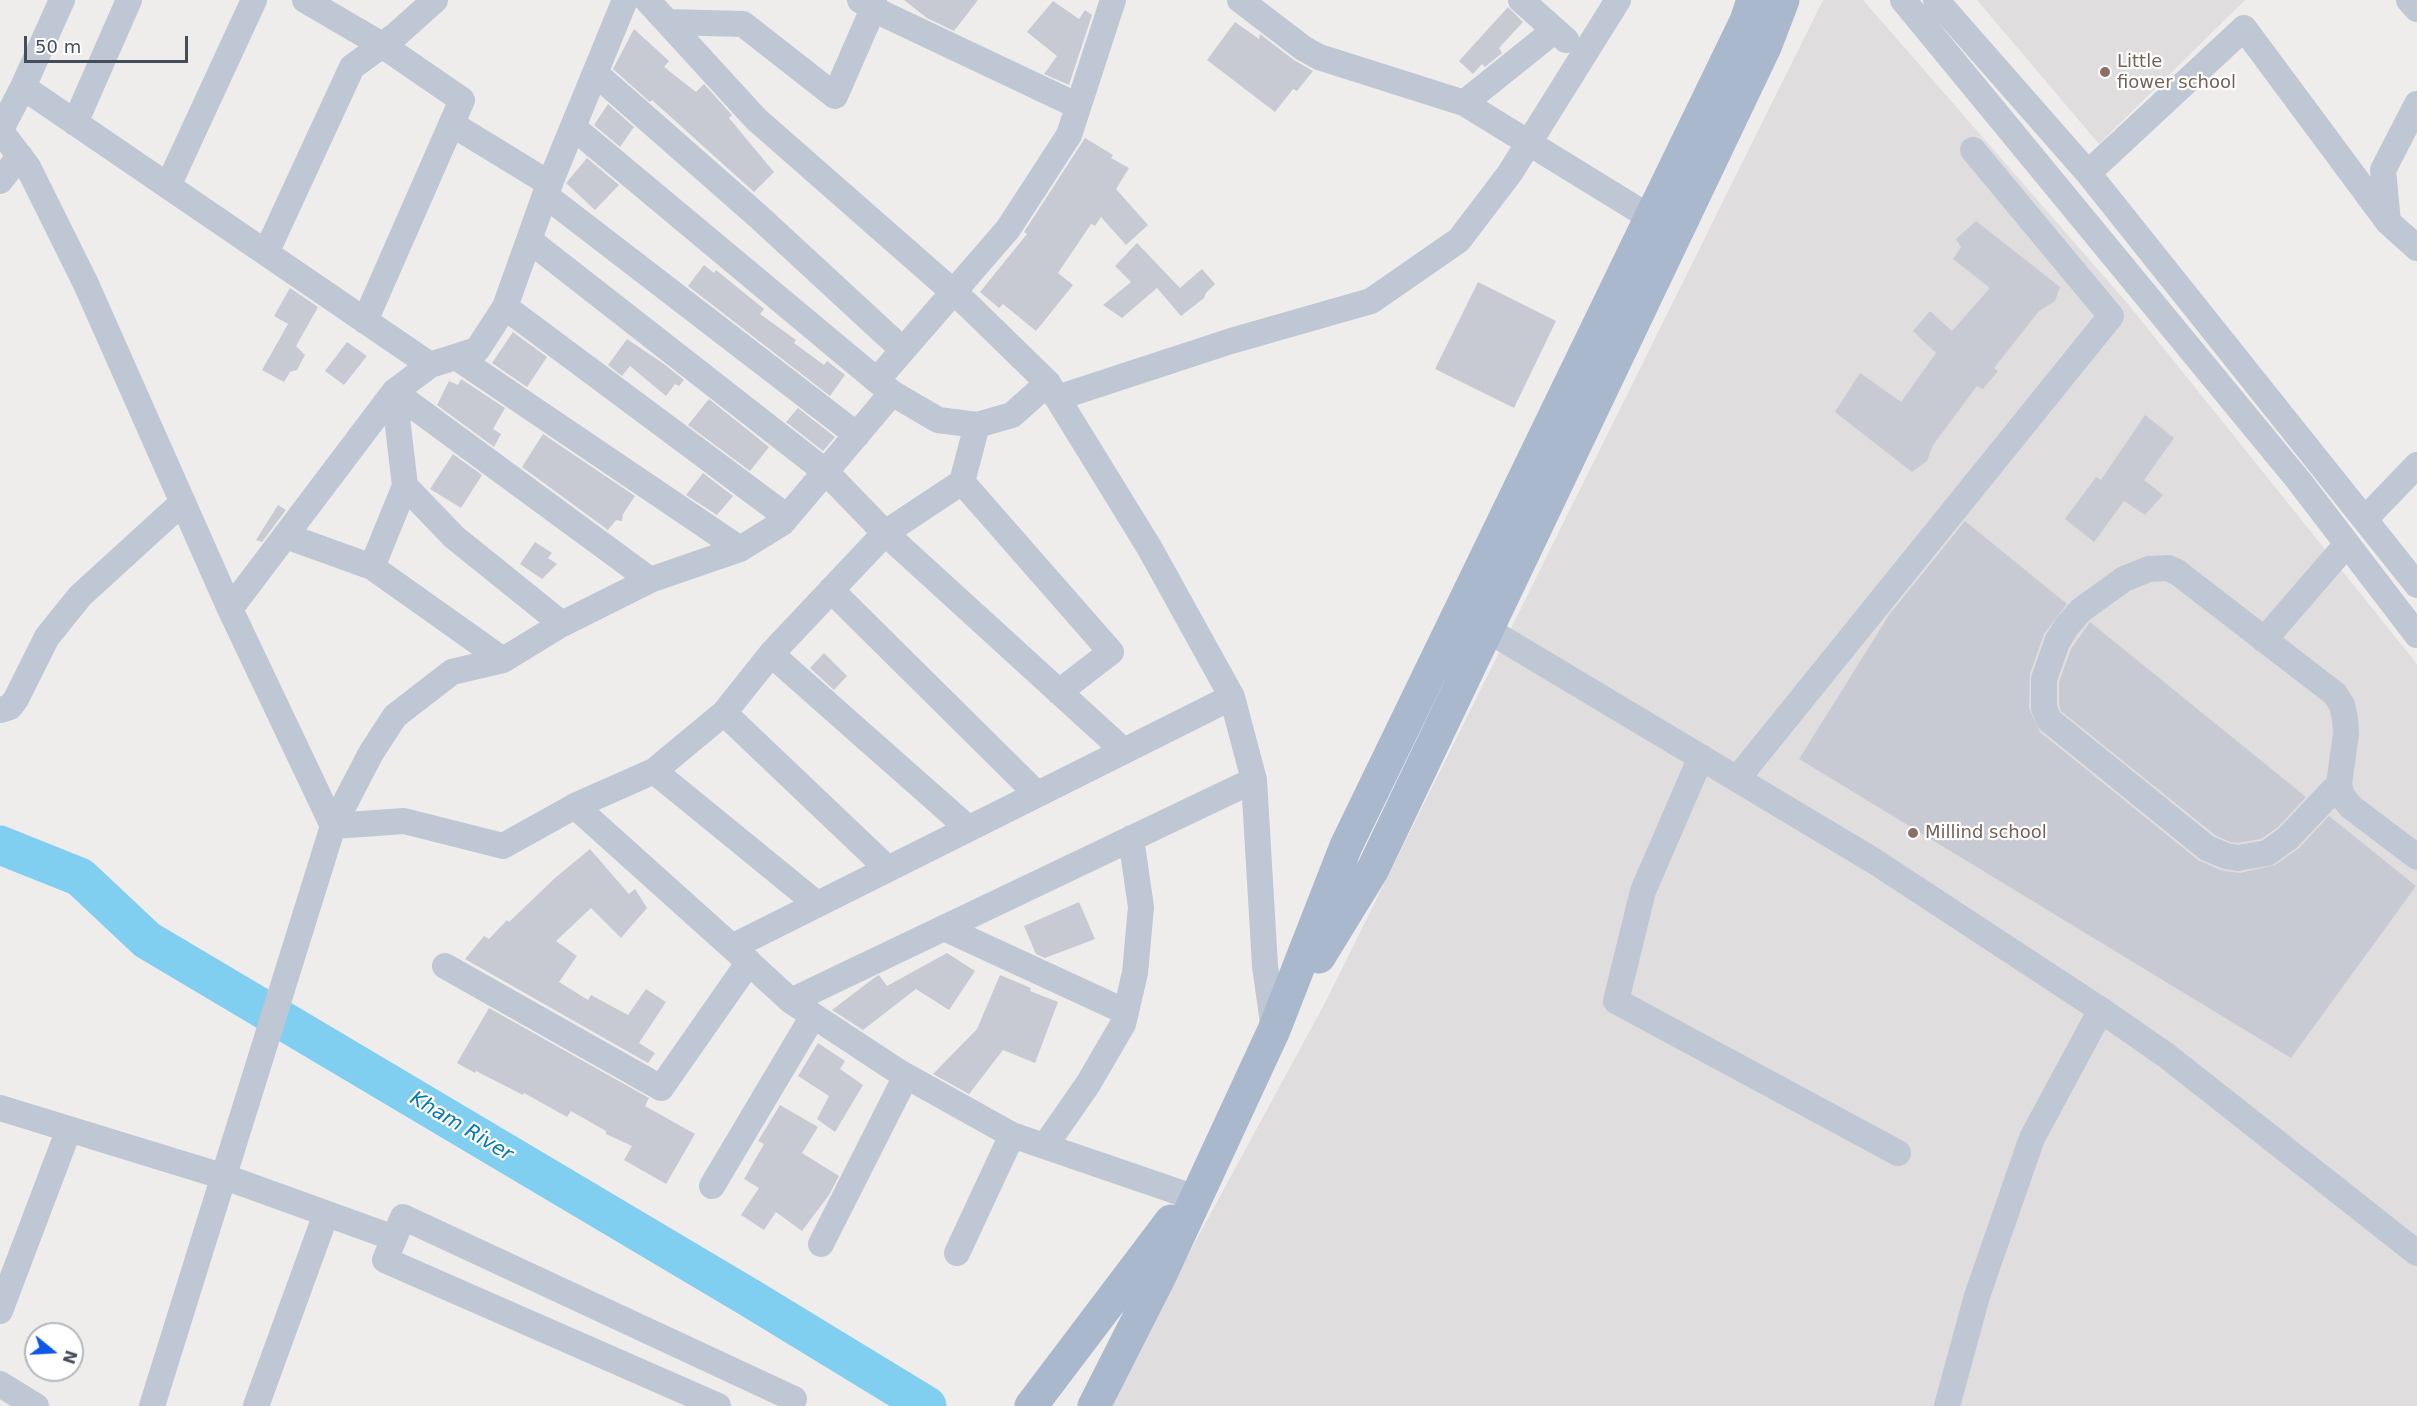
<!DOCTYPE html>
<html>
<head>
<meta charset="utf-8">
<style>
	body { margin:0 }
	#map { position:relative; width:2417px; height:1406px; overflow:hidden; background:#efecec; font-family:"DejaVu Sans",sans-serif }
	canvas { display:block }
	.north { position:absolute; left:24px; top:1322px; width:60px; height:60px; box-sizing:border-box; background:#fff; border:2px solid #b4b8bd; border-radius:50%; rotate:108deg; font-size:16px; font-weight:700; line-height:24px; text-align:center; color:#444e5b }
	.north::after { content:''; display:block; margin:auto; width:21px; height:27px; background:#0d58e8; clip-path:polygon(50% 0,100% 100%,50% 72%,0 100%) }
	.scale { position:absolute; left:24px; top:36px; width:164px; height:27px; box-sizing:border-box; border:3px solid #444e5b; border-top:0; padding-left:8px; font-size:18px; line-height:21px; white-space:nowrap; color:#444e5b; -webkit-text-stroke:4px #fff; paint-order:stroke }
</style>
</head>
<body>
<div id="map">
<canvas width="2417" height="1406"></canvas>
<div class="north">N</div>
<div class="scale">50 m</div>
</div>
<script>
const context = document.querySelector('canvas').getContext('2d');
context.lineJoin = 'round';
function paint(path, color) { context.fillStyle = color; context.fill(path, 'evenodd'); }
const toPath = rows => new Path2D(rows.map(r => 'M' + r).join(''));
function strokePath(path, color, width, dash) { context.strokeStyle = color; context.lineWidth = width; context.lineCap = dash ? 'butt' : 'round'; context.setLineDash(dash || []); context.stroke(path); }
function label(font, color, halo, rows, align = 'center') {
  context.font = font + ' "DejaVu Sans",sans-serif'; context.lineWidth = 4.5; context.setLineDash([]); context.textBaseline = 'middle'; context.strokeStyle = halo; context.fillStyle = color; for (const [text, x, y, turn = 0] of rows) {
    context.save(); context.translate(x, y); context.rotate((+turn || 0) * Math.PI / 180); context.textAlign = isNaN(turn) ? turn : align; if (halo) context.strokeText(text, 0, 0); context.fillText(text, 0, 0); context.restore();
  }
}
paint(toPath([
	[1823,0,1863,0,2128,304,2417,664,2417,1406,1106,1406,1325,1003],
	[1977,0,2245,0,2099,144]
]), '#e0ddde');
strokePath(toPath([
	[0,845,80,877,147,940,750,1298,927,1406]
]), '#80cff1', 39);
paint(toPath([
	[904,0,978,0,954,31,927,18],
	[1053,1,1079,19,1085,10,1092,15,1069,85,1044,74,1057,56,1027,32],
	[1508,7,1523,22,1499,48,1502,53,1485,67,1482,64,1473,74,1459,61],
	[1235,22,1259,39,1260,34,1294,60,1313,71,1297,91,1293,89,1275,112,1207,60],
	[634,29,669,61,664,67,696,92,704,84,732,115,729,118,774,172,754,192,652,100,650,102,613,69],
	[608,104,634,127,620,147,594,125],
	[1085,138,1113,155,1111,158,1129,168,1116,189,1148,225,1126,245,1101,217,1095,226,1091,224,1058,273,1073,285,1036,331,1003,304,999,308,980,292,1027,234,1024,232],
	[587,158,619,185,595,210,566,183],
	[1976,221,2060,287,2055,301,2039,311,1994,368,1998,371,1983,389,1977,386,1933,445,1927,461,1912,472,1835,412,1860,373,1901,402,1936,353,1913,331,1930,311,1952,331,1990,288,1953,259,1961,247,1956,239],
	[1137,243,1180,288,1202,269,1215,284,1206,293,1204,298,1181,316,1157,288,1122,318,1103,305,1131,282,1115,266],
	[704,265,714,273,716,270,764,309,760,314,796,340,794,343,824,365,827,361,845,375,830,396,688,286],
	[1478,282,1556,321,1514,408,1435,369],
	[290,288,318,307,296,346,305,355,297,370,290,372,284,382,262,370,288,324,274,316],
	[513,332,547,357,527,387,492,363],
	[627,339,664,364,684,380,679,386,675,384,666,396,630,366,622,376,608,365],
	[347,342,367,356,344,385,325,371],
	[461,379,505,408,493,429,501,434,494,447,437,405,449,381,458,385],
	[709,399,769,447,750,471,688,425],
	[798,408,835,437,823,451,786,422],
	[2145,415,2174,438,2144,480,2163,495,2145,515,2124,501,2094,542,2065,519,2096,477,2101,480],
	[543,434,635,496,623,514,622,521,616,520,608,530,522,467],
	[453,454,482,475,461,508,430,489],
	[703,473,733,496,717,515,686,495],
	[278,505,286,510,262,542,256,540],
	[1965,521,2067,604,2044,634,2030,674,2029,708,2040,732,2198,860,2220,870,2240,873,2275,865,2299,848,2329,816,2416,886,2291,1058,1799,759,1889,615],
	[535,542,552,553,548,558,557,564,542,579,520,564],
	[2090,622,2306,797,2278,827,2261,839,2238,843,2230,842,2215,835,2061,711,2059,705,2059,682,2071,649],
	[824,653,847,676,834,690,810,668],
	[590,849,629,894,635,889,647,908,621,938,591,908,556,941,577,956,559,982,588,1000,591,995,628,1015,646,989,666,1002,639,1043,655,1053,648,1063,465,959,484,936,489,939,507,920,509,922,555,878],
	[1079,902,1095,939,1045,958,1036,954,1024,926],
	[947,953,975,971,949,1010,916,989,863,1030,832,1010,874,978,879,975,887,986],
	[1000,975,1031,988,1030,991,1058,1002,1035,1063,1003,1050,969,1094,933,1074,977,1029],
	[489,1008,649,1098,645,1106,695,1134,666,1184,624,1160,632,1146,606,1134,606,1131,571,1111,567,1117,524,1093,523,1095,476,1071,475,1073,457,1063],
	[818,1043,845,1061,840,1069,863,1085,835,1132,817,1119,829,1096,798,1076],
	[780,1105,818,1127,802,1153,839,1176,829,1195,802,1231,776,1212,764,1230,741,1215,759,1188,744,1179,764,1144,758,1141]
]), '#c8cad3');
strokePath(toPath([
	[305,0,382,45,462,100,365,321],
	[647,0,756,119,968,305,1048,383,1149,547,1232,697,1254,780,1265,966,1274,1030],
	[860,0,873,9,1078,106],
	[1240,0,1303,48,1319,57,1464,103,1651,218],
	[1521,0,1566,40],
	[1903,0,2299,481,2417,635],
	[1936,0,2088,173,2417,585],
	[2409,0,2417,9],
	[667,22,743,24,835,96,873,9,874,0],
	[595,73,759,217,903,350],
	[23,87,430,365],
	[1464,103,1555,30],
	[75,123,129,0],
	[452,124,550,184],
	[573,127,892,393,938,420,977,425,1012,415,1048,383],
	[0,130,28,167,86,284,230,609,333,826,152,1406],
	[0,131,23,87,62,0],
	[2088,173,2244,28,2388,222,2417,248],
	[0,181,20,156],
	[168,186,254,0],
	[545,195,857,435],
	[2388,222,2383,170,2417,104],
	[529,240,826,472,885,533,1124,751],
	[266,253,352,67,396,35,435,0],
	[505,307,787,517],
	[456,357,740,549],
	[877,380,1008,229,1069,135,1113,0],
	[394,392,650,580],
	[394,392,405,486,454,537,562,624],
	[1057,398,1231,341,1371,301,1459,240,1510,173,1618,0],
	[962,482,1111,652,1059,692],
	[2365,519,2417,465],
	[286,536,372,567,503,660,562,624,650,580,740,549,782,523,892,393],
	[372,567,405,486],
	[831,590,1037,794],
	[230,609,394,392,430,365,477,350,505,307,545,195,625,0],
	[1473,621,1874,861,2101,1010,2167,1056,2417,1253],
	[2264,640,2347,544],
	[771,654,968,828],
	[0,710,10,707,16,699,47,637,80,596,183,502],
	[724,713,888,869],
	[1701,757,1643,891,1616,1001,1898,1153],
	[654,771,817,904],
	[1737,779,2111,316,1973,150],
	[2339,784,2288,838,2267,853,2238,858,2226,856,2207,848,2049,720,2044,708,2044,679,2057,642,2067,626,2081,610,2124,579,2149,569,2168,568,2177,572,2335,694,2342,705,2345,719,2346,734,2339,784,2342,796,2351,807,2417,857],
	[575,806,654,771,724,713,771,654,885,533,962,482,977,425],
	[333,826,404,821,503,846,575,806,732,947,1232,697],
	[333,826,371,753,395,716,452,672,503,660],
	[944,928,1126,1012],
	[732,947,791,1001,899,1072,1012,1135,1190,1196],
	[445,966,661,1088,749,962],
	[791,1001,1254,780],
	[0,1108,225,1177,394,1238],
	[1045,1146,1088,1084,1123,1024,1135,973,1141,907,1131,838],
	[712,1186,813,1016],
	[821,1244,906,1076],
	[957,1253,1012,1135],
	[0,1311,69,1129],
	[0,1384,36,1406],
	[256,1406,326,1214],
	[718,1406,385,1260,403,1217,794,1399],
	[1947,1406,1977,1296,2032,1138,2101,1010]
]), '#bec7d3', 26);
strokePath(toPath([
	[1319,957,1373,869,1765,47,1783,0],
	[1031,1406,1171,1221],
	[1094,1406,1160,1276,1274,1030,1346,846,1746,21,1753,0]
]), '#aab8ce', 33);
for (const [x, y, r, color] of [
	[2105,72,6,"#8d6e63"],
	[1913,833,6,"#8d6e63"]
]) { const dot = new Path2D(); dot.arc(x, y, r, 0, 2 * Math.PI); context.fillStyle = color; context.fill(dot); strokePath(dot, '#fff', 2); }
label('18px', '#785e54', '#fff', [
	["Little",2117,62],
	["fiower school",2117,83],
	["Millind school",1925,833]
], 'left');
label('italic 20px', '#037aae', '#fff', [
	["Kham River",461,1127,31]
]);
</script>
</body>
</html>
